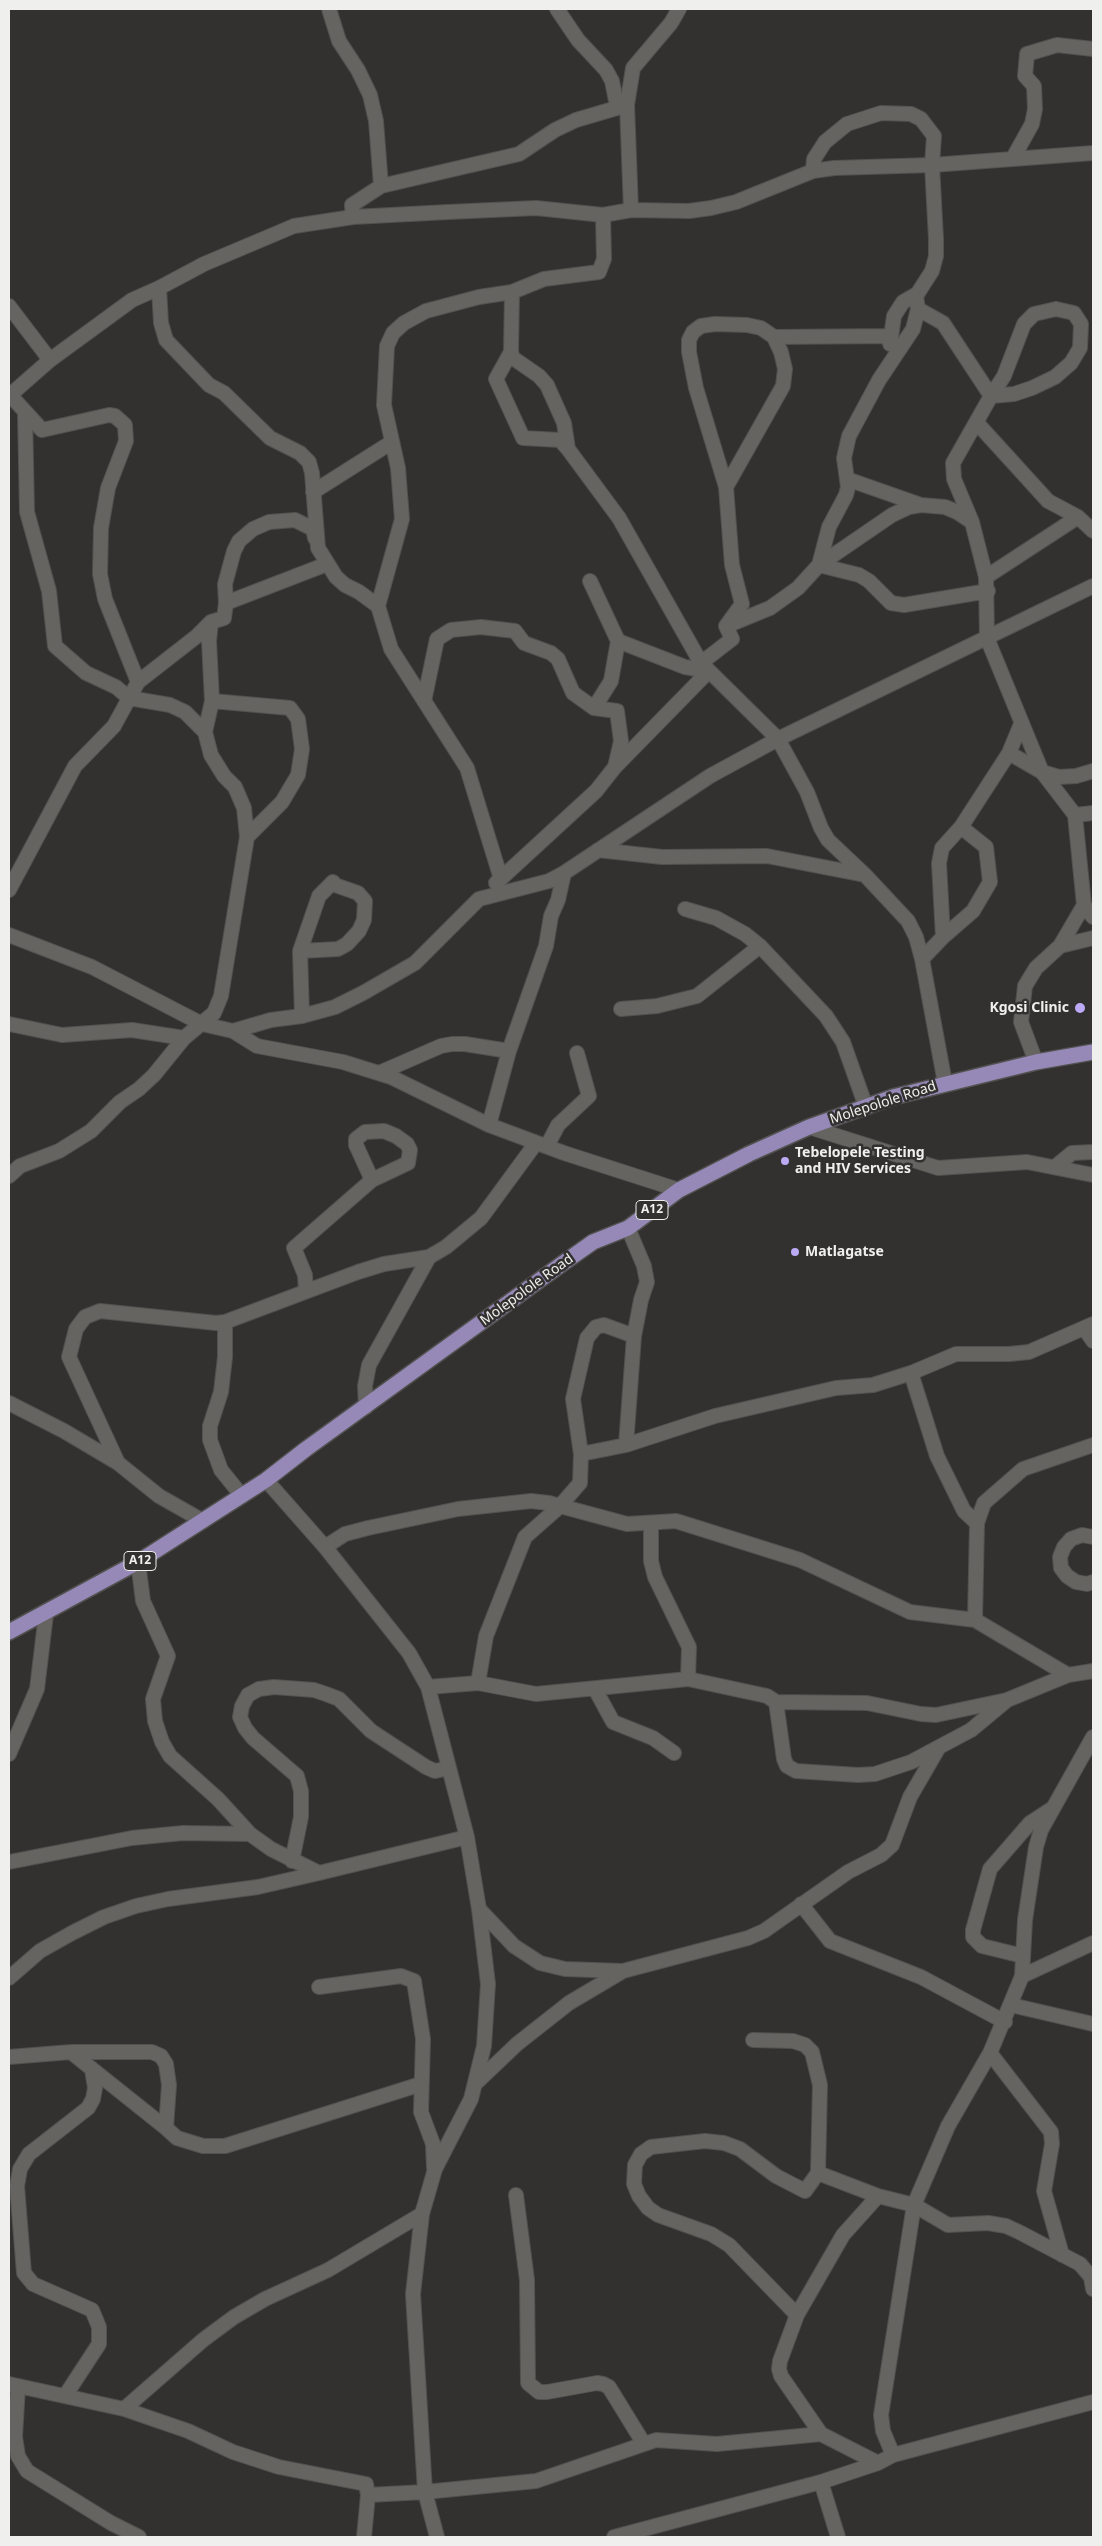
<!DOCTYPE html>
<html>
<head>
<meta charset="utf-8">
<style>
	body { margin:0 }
	#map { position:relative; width:1102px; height:2546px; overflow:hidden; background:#32312f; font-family:"Noto Sans",sans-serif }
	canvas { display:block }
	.frame { position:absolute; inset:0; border:10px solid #efefed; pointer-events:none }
</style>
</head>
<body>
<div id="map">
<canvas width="1102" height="2546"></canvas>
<div class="frame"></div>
</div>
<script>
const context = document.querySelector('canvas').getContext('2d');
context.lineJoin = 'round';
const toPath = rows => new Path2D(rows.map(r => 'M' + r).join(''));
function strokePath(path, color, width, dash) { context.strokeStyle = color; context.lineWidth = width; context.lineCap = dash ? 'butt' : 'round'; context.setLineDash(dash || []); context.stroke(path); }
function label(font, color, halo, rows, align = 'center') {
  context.font = font + ' "Noto Sans",sans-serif'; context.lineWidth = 5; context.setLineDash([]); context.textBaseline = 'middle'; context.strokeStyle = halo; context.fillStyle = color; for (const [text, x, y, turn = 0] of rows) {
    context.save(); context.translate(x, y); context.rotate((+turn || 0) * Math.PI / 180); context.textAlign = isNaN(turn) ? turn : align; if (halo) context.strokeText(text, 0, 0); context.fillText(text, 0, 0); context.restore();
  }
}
const minor = toPath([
	[329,9,339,41,358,70,370,95,376,121,381,186],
	[557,9,578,40,606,70,612,81,617,106],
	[1013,158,1032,124,1035,109,1034,86,1025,76,1027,54,1057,45,1093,49],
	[631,210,627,105,633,68,671,23,679,9],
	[353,217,352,205,381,186,519,154,555,130,576,120,627,105],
	[159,288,161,323,166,340,209,385,224,393,270,438,300,453,309,462,312,473,318,548,336,577,345,585,359,592,378,606],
	[512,292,511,352,513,358,539,376,547,385,564,423,568,449,619,518,701,663,778,739,807,792,821,828,828,840,865,875,908,921,916,937,922,959,945,1083],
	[9,306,50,360],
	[918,309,943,323,991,396,953,463,954,479,972,522,986,577,987,638,1042,772,1059,777,1076,776,1093,771],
	[1056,309,1074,313,1081,324,1080,348,1071,363,1055,377,1032,388,1014,394,991,396,1004,376,1024,324,1034,314,1056,309],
	[774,337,889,336],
	[890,344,894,316,903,302,917,294,916,296],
	[511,352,496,379,523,438,560,440,568,449],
	[10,395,42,430,109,415,115,416,125,425,126,441,108,488,101,528,100,574,105,599,138,682],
	[9,396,50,360,132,300,159,288,204,264,294,226,353,217,448,212,536,208,603,215,631,210,689,211,711,208,736,202,813,171,834,168,932,165,1093,153],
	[25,412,27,512,49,591,55,646,86,673,116,687,129,698,170,705,185,712,205,732],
	[977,423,1048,501,1078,517,1093,531],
	[847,479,921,505],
	[313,492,392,442],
	[315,538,313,529,295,520,269,522,253,529,239,541,234,551,225,584,226,603,327,564],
	[819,565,859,575,869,581,891,603,904,605,988,591],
	[819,565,892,515,909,507,921,505,945,507,957,512,972,522],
	[986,577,1078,517],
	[590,581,618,641,685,667,709,671,701,663,732,639,726,626,770,608,798,588,819,565,829,527,846,495,848,487,844,458,849,436,879,380,913,329,918,309,916,296,932,271,936,256,936,239,932,165,934,136,921,119,911,114,881,113,847,124,825,142,814,159,813,171],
	[726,626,742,604,732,565,726,487,696,388,689,352,689,340,693,332,701,326,715,324,747,325,761,328,774,337,781,352,785,369,783,386,726,487],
	[212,701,290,708,298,719,302,749,298,775,282,802,247,837],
	[424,701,437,639,451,630,481,627,515,631,524,643,551,653,558,659,573,693,594,708],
	[1009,753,1042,772,1075,815,1084,905,1093,917],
	[616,766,709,671],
	[1075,815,1093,813],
	[598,850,662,857,767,856,865,875],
	[501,879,467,768,391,649,378,606,402,519,398,468,384,405,387,346,393,333,404,323,426,311,479,297,512,292,544,279,599,272,604,259,603,215],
	[496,883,596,791,615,767,621,741,617,711,594,708,611,681,618,641],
	[9,890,75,766,114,726,138,682,197,636,211,622,224,618,226,603],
	[685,909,716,918,745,934,760,946,826,1016,843,1042,866,1107],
	[9,935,92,967,202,1024,233,1031,257,1046,343,1062,391,1077,489,1125,564,1153,679,1190],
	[943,937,973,911,990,882,986,847,961,827],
	[1060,946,1093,938],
	[300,951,338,949,347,944,359,931,364,920,365,901,358,893,335,885,333,882,319,896,300,951,302,1016],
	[922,959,943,937,939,863,942,848,961,827,1009,753,1021,724],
	[621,1009,657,1006,697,996,760,946],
	[9,1024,62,1035,132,1030,184,1038],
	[233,1031,271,1020,302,1016,335,1007,363,993,415,963,479,899,549,881,564,873,710,776,778,739,1093,586],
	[1036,1062,1021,1022,1025,986,1036,968,1060,946,1084,905],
	[379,1073,441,1046,452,1044,465,1044,509,1051],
	[489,1125,509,1051,546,946,551,916,558,900,564,873],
	[809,1127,938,1168,1027,1162,1093,1175],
	[547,1146,558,1125,589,1096,577,1053],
	[1055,1167,1072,1153,1093,1152],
	[9,1176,20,1166,59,1151,91,1131,120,1102,139,1089,154,1075,184,1038,214,1013,221,996,247,837,244,808,235,787,224,776,211,755,205,732,212,701,209,641,211,622],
	[306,1291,305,1275,294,1248,372,1180,408,1163,410,1150,407,1144,396,1136,384,1131,365,1132,356,1139,356,1145,372,1180],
	[225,1322,358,1272,384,1264,429,1257,446,1247,481,1218,536,1143],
	[1084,1328,1093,1341],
	[911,1373,937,1456,964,1511,977,1523],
	[9,1403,64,1431,118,1463,159,1496,203,1521],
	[366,1407,365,1386,369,1365,429,1257],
	[626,1445,634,1336,641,1300,647,1282,644,1266,628,1228],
	[581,1454,573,1399,587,1338,596,1327,604,1325,634,1336],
	[118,1463,69,1357,76,1329,85,1317,100,1311,216,1323,225,1322,225,1357,221,1392,210,1426,210,1440,221,1470,242,1496],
	[266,1480,325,1547,409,1653,428,1687,467,1837,479,1909,488,1984,484,2046,471,2099,435,2169,422,2214,413,2294,425,2492,437,2537],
	[651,1524,651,1561,655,1577,689,1647,688,1679],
	[1093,1537,1082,1535,1071,1539,1064,1547,1060,1557,1061,1568,1067,1576,1076,1582,1087,1584,1093,1582],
	[325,1547,345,1534,368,1528,458,1509,531,1501,549,1503,627,1524,676,1521,800,1560,910,1612,975,1620,1068,1675],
	[138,1562,143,1601,168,1656,153,1699,155,1721,162,1742,170,1756,218,1799,250,1834,271,1849,319,1873,467,1837],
	[975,1620,977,1523,984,1503,1023,1469,1093,1445],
	[478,1683,536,1694,688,1679,767,1696,776,1702,867,1703,921,1714,936,1715,1007,1700,1068,1675,1093,1671],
	[428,1687,478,1683,486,1636,525,1537,559,1507,580,1483,581,1454,626,1445,715,1416,836,1388,873,1385,911,1373,956,1354,1009,1354,1029,1352,1093,1324],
	[595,1689,613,1722,653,1738,674,1753],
	[776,1702,784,1759,787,1766,796,1771,858,1775,875,1774,911,1762,939,1747],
	[9,1754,37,1689,46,1614],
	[292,1861,301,1817,301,1791,297,1776,253,1738,245,1728,240,1717,242,1706,248,1695,259,1689,274,1687,314,1690,326,1694,339,1699,371,1731,426,1767,435,1771,449,1768],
	[9,1862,132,1838,183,1833,250,1834],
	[801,1904,830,1941,921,1977,1005,2022],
	[479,1909,514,1946,540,1963,565,1969,622,1971],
	[1023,1956,982,1946,973,1937,973,1930,990,1869,1030,1823,1053,1808],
	[1022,1976,1025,1920,1036,1847,1041,1830,1093,1737],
	[9,1978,40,1951,72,1933,104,1917,136,1906,168,1899,258,1887,319,1873],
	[319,1987,401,1976,414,1981,423,2039,421,2112,433,2144,434,2168],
	[1011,2005,1093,2024],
	[753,2040,793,2041,805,2045,812,2052,820,2085,818,2173],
	[990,2053,1051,2132,1052,2144,1044,2191,1062,2255],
	[9,2057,71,2052,152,2052,161,2056,166,2064,169,2085,166,2128,177,2138,203,2146,225,2146,421,2084],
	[92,2069,166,2128],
	[476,2083,517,2044,569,2003,623,1971,748,1938,764,1931,848,1872,881,1855,892,1845,910,1797,939,1747,971,1730,1007,1700],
	[516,2195,527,2280,528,2383,539,2392,547,2392,597,2383,603,2384,609,2387,644,2444],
	[797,2315,843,2235,878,2196,914,2205,948,2126,990,2053,1022,1976,1093,1943],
	[9,2384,124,2409,188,2431,233,2452,279,2467,366,2484,368,2495,425,2492,536,2481,656,2440,717,2444,821,2434,878,2463],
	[18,2386,15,2437,18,2456,27,2471,111,2523,139,2537],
	[65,2396,99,2344,99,2327,92,2310,33,2284,24,2273,17,2186,20,2169,29,2154,88,2108,93,2099,95,2088,92,2069,71,2052],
	[124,2409,203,2340,234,2317,265,2299,328,2270,422,2214],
	[821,2434,781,2376,779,2369,780,2361,797,2315,729,2245,711,2234,658,2215,648,2208,639,2196,634,2184,635,2165,641,2154,651,2147,705,2141,724,2143,740,2149,776,2176,805,2191,818,2173,878,2196],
	[893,2455,883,2431,881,2415,914,2205,948,2225,988,2223,1006,2226,1019,2232,1080,2264,1091,2277,1093,2289],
	[821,2482,838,2537],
	[364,2537,368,2495],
	[614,2537,821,2482,878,2463,893,2455,1093,2402]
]);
const major = toPath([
	[9,1632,138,1562,266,1480,306,1449,559,1266,593,1242,628,1228,679,1190,749,1154,809,1127,893,1097,1036,1062,1093,1052]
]);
strokePath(minor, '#51514f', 16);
strokePath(major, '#51514f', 18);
strokePath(minor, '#656461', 14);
strokePath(major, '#9689b8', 15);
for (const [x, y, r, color] of [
	[1080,1008,6,"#bcaaf5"],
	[785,1161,5,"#bcaaf5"],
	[795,1252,5,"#bcaaf5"]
]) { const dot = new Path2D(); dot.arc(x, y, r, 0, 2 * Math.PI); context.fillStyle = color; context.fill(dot); strokePath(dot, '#32312f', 2); }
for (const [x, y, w] of [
	[652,1210,32],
	[140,1561,32]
]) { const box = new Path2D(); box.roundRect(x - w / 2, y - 9.5, w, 19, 4); context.fillStyle = '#32312f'; context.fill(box); strokePath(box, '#efefed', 1); }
label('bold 12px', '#efefed', null, [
	["A12",652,1210],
	["A12",140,1561]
]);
label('bold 14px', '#efefed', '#32312f', [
	["Kgosi Clinic",1069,1008,"right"],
	["Tebelopele Testing",795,1153],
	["and HIV Services",795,1169],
	["Matlagatse",805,1252]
], 'left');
label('14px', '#efefed', '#32312f', [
	["Molepolole Road",883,1103,-18],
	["Molepolole Road",527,1290,-36]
]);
</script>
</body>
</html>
